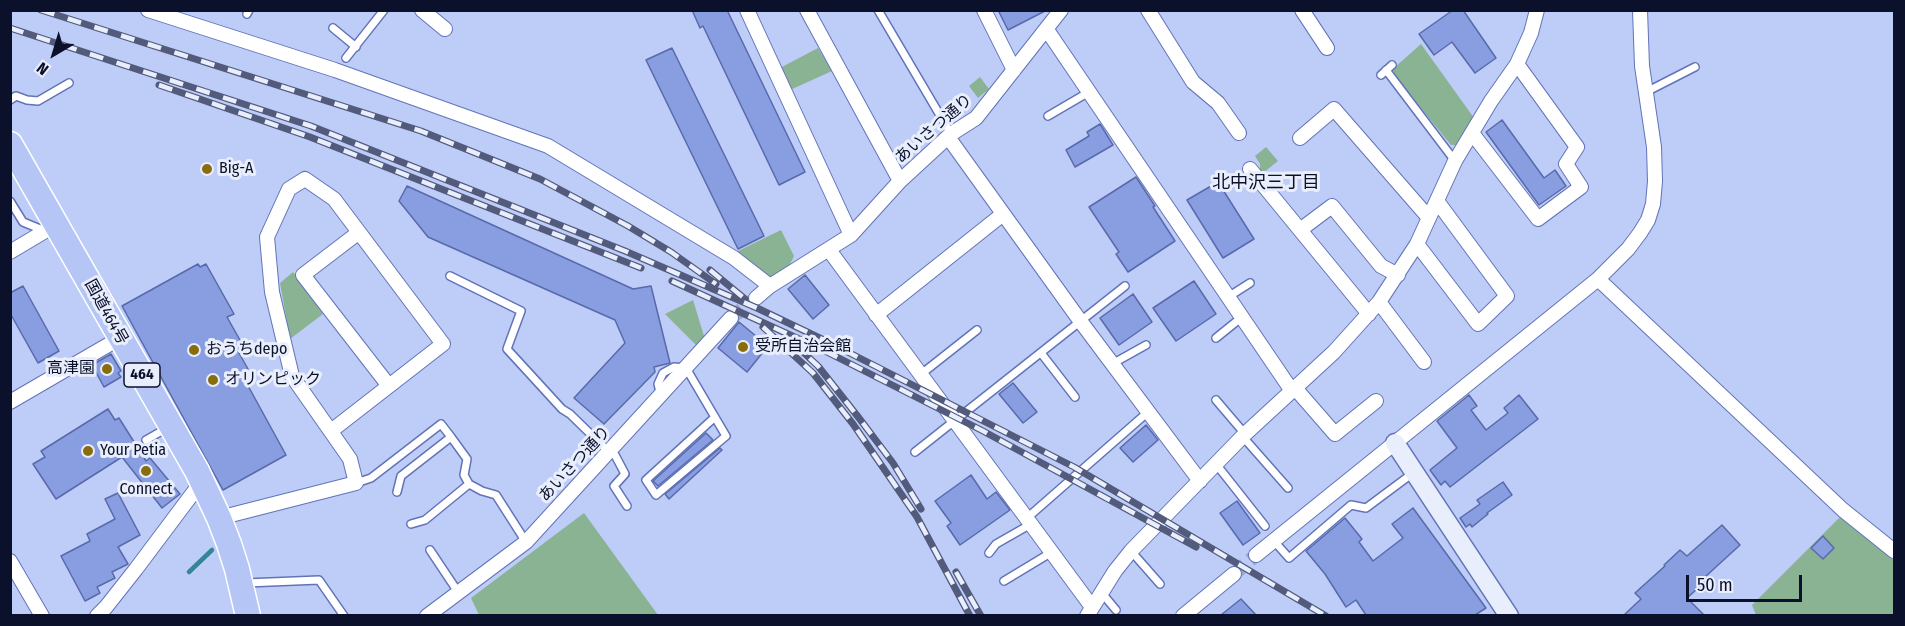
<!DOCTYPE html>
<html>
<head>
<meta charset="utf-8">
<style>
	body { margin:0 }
	#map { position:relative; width:1905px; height:626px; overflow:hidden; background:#beccf8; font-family:"Fira Sans Condensed",sans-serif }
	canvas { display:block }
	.frame { position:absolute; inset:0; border:12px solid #0c112b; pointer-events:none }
	.north { position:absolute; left:24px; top:24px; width:60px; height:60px; -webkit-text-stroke:4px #e9eefd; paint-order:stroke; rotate:218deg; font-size:16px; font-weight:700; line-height:24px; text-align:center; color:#0c112b }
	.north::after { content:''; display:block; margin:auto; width:21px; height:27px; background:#0c112b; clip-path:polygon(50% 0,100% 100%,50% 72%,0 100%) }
	.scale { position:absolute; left:1686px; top:575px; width:116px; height:27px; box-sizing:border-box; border:3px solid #0c112b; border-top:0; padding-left:8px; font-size:18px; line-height:21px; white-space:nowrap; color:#0c112b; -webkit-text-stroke:4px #e9eefd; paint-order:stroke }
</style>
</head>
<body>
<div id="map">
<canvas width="1905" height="626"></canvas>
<div class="frame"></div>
<div class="north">N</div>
<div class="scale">50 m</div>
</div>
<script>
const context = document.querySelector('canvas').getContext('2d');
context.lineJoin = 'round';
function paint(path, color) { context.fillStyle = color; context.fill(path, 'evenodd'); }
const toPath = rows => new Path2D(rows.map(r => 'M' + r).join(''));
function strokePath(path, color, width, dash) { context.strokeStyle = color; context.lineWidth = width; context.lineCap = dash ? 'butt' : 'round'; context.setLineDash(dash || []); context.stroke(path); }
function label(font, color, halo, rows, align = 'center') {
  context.font = font + ' "Fira Sans Condensed","Noto Sans JP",sans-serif'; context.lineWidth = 6; context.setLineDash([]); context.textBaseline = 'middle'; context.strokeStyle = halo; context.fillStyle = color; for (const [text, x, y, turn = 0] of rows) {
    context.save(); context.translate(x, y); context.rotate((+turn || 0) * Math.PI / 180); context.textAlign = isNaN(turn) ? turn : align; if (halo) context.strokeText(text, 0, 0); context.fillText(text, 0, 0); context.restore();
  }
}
paint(toPath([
	[1421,44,1474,118,1457,145,1451,145,1393,74,1394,68],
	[818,48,832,71,790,90,780,68],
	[980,77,989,89,978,98,969,86],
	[1266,147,1278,161,1263,173,1260,170,1260,164,1255,156],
	[781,230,794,256,789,266,772,277,760,273,734,253],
	[293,272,323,314,290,339,280,283],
	[693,300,704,336,696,345,665,314],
	[584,513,658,615,479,615,471,598],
	[1840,517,1894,560,1894,615,1756,615,1752,605]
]), '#8ab393');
strokePath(toPath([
	[189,572,212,550]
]), '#338795', 4.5);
const building = toPath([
	[692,10,727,10,805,172,779,185,703,26,700,28,692,10],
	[998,10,1047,10,1008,30,998,10],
	[1453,10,1463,10,1496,58,1475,73,1452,42,1434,55,1419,34,1453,10],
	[672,48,764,236,738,249,646,60,672,48],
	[1502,120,1544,178,1555,170,1566,186,1539,205,1486,132,1502,120],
	[1100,124,1113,145,1075,167,1066,150,1089,136,1087,132,1100,124],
	[1136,177,1155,206,1153,207,1175,241,1128,272,1116,254,1119,252,1089,207,1136,177],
	[1218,182,1254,239,1223,258,1187,200,1218,182],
	[407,186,633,289,651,286,670,363,654,367,655,372,604,424,574,398,625,343,615,320,428,237,399,201,407,186],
	[198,264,200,267,206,264,234,314,227,317,245,349,239,353,248,369,241,373,286,455,223,490,122,306,198,264],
	[805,275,829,305,813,319,788,289,805,275],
	[1194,281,1216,314,1176,341,1153,308,1194,281],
	[23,286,59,351,38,363,10,313,10,293,23,286],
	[1133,294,1152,322,1119,345,1100,318,1133,294],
	[739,322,768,346,747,372,718,348,739,322],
	[111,354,121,371,118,373,121,377,104,387,92,365,111,354],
	[1013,383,1037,412,1023,423,999,394,1013,383],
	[1469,395,1477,406,1471,410,1486,430,1508,413,1504,408,1519,395,1538,419,1450,487,1445,481,1441,485,1430,470,1457,448,1437,421,1469,395],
	[108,409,115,420,119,418,146,461,150,458,180,494,162,508,122,457,56,499,33,464,45,457,41,451,108,409],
	[1146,425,1158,440,1133,462,1120,448,1146,425],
	[706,433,713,440,658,486,653,481,706,433],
	[720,448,722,450,669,499,665,494,720,448],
	[971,475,987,499,996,492,1010,510,960,545,947,526,951,523,935,501,971,475],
	[1503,482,1512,495,1487,513,1488,514,1472,527,1470,524,1466,527,1460,518,1480,504,1477,500,1503,482],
	[118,493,140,535,118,547,128,564,112,572,115,578,97,587,100,593,85,601,61,556,90,541,87,534,115,519,105,499,118,493],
	[1237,501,1260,533,1243,545,1220,513,1237,501],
	[1413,508,1486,608,1475,615,1366,615,1356,600,1346,607,1325,574,1306,551,1345,518,1362,539,1359,542,1373,561,1403,538,1392,524,1413,508],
	[1722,525,1740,545,1705,577,1707,580,1687,598,1704,615,1624,615,1641,599,1635,593,1665,566,1664,565,1680,550,1687,556,1722,525],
	[1823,536,1834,548,1823,559,1811,548,1823,536],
	[1241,599,1256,615,1221,615,1241,599]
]);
paint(building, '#899de1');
strokePath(building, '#5869ac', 1.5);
strokePath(toPath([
	[731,318,756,298],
	[1234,574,1256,555]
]), '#9aa7cf', 14, [14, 7]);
const lane = toPath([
	[878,10,951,134],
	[247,14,249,10],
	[333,28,356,47],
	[346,58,384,10],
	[1386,70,1455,161],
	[1381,75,1392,65],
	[1646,92,1695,67],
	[10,100,16,96,27,100,38,101,69,83],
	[1048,116,1089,92],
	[10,201,23,222,45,231],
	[450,276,521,311,507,349,562,409,570,414,609,452,615,455,625,474,614,486,627,506],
	[1228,297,1250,283],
	[1216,338,1242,317],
	[1041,353,1075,397],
	[1112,364,1146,345],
	[920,375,977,330],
	[661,396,658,384,663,373,674,367,686,368,726,436,656,495,646,480,715,417],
	[1216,400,1245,434],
	[1243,437,1288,488],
	[146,440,167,428],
	[915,452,1125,286],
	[1216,464,1265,526],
	[356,483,371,478,441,424,451,437],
	[397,492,401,476,451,437,467,459,464,475,469,484,482,491,496,495,526,542],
	[1027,518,1148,412],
	[411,524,425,520,469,484],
	[1274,541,1289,558,1351,505,1366,508,1413,473],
	[430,550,458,592],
	[1131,551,1160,584],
	[989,553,996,544,1031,524],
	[1004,581,1052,552],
	[246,583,319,580,344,616],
	[1101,592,1116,610]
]);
const street = toPath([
	[148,10,335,70,548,146,734,258,770,286],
	[422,10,445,29],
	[747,10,851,235],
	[807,10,900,181],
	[984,10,1014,70],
	[1148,10,1193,82,1218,103,1239,133],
	[1302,10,1327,48],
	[1047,30,1292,391],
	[1472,133,1538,219,1581,187,1566,164,1577,147,1517,64],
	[948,137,1081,322,1200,481],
	[1300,138,1334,109,1429,218],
	[1250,169,1369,314],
	[1300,230,1332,206,1381,266,1398,275],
	[358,233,303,275,389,386],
	[1417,244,1478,324,1507,296,1437,201],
	[829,250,1092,607],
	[10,252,57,224],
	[1598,279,1843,510,1894,551],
	[756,298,770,286,851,235,900,181,951,134,976,118,1061,10],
	[1379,302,1424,362],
	[876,315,1003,214],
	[1295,388,1335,434,1376,401],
	[10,402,120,338],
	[219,518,356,483,350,459,292,376,272,292,267,237,289,189,305,179,334,199,443,344,331,431],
	[1256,555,1598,279,1628,249,1640,233,1648,220,1653,204,1655,181,1654,147,1642,66,1640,10],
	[10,561,42,616],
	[97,616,106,607,136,569,202,481],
	[427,616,526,542,731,318],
	[1087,616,1115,571,1131,551,1245,434,1334,352,1379,302,1417,244,1455,161,1491,101,1517,64,1531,33,1537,10],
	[1183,616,1234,574]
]);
const secondary = toPath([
	[1395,443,1509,616]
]);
const highway = toPath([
	[10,144,197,471,219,518,229,544,237,569,248,616]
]);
strokePath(lane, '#6274b8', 10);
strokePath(street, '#6274b8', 16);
strokePath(secondary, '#6274b8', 21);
strokePath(highway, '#fff', 27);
strokePath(lane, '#fff', 7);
strokePath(street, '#fff', 14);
strokePath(secondary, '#e9eefc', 18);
strokePath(highway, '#b5c5f6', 24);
const rail = toPath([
	[41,10,421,131,540,179,628,226,671,252,716,284],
	[10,28,311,126,625,251,757,308,828,342,1074,467,1326,616],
	[159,85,310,137,641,268],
	[710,270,745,299],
	[672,281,823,350,983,431,1196,547],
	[763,327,813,373,853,424,917,517,970,616],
	[789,339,818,366,859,418,893,463,921,509],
	[956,572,981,616]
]);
strokePath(rail, '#535b7d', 7);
strokePath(rail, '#e9eefd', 4.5, [14]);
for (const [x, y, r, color] of [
	[207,169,6,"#886d0c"],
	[743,347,6,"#886d0c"],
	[194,350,6,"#886d0c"],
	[107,369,6,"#886d0c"],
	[213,380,6,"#886d0c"],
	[88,451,6,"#886d0c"],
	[146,471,6,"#886d0c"]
]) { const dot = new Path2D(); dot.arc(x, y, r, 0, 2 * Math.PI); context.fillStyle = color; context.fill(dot); strokePath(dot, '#e9eefd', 2); }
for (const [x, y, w] of [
	[142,375,36]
]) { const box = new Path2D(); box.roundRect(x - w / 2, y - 12, w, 24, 4.5); context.fillStyle = '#e9eefd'; context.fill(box); strokePath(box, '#0c112b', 1.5); }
label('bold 15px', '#0c112b', null, [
	["464",142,375]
]);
label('16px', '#0c112b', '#e9eefd', [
	["あいさつ通り",934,129,-41],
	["国道464号",106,312,61],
	["あいさつ通り",575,464,-47]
]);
label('16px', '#0c112b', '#e9eefd', [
	["Big-A",219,169],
	["受所自治会館",755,347],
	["おうちdepo",206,350],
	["高津園",95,369,"right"],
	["オリンピック",225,380],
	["Your Petia",100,451],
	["Connect",146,490,"center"]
], 'left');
label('18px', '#0c112b', '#e9eefd', [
	["北中沢三丁目",1266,183]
]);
</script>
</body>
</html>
